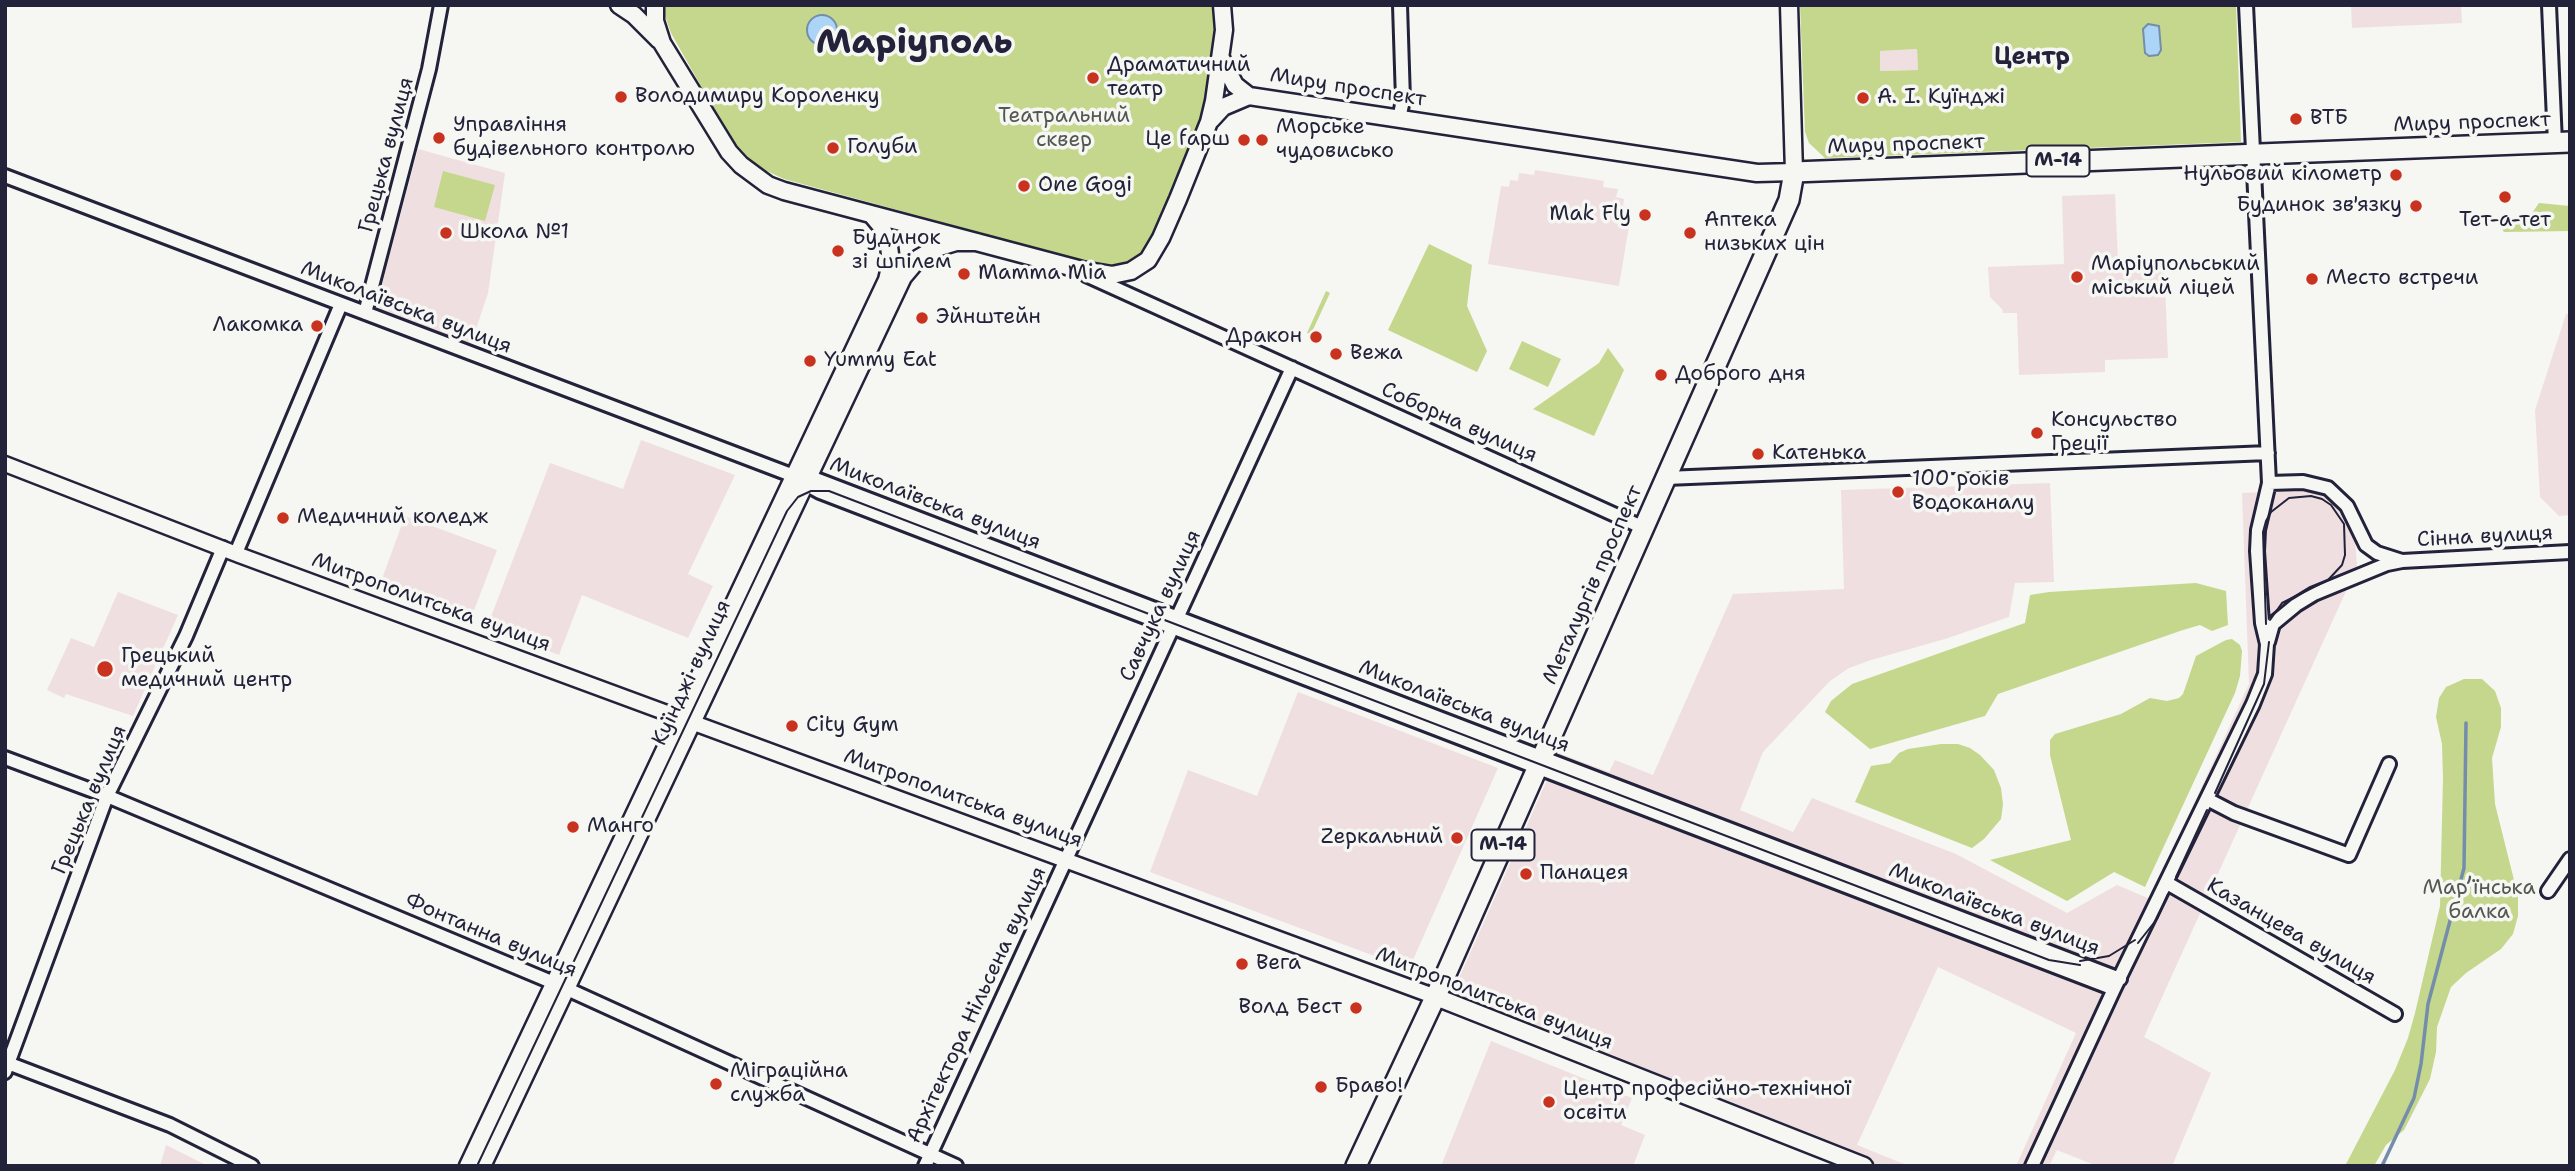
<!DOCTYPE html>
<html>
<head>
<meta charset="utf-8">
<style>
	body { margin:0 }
	#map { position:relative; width:2575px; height:1171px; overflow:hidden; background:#f6f6f2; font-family:"Shantell Sans",sans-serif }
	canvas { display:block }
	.frame { position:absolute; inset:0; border:7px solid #22223b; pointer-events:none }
</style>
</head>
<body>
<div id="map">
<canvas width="2575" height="1171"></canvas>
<div class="frame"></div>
</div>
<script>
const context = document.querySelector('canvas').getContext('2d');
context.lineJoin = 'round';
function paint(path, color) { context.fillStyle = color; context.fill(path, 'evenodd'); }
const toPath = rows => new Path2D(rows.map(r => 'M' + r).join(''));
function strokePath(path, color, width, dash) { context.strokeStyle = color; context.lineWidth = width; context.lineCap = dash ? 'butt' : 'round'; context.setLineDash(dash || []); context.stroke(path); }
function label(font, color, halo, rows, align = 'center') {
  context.font = font + ' "Shantell Sans",sans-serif'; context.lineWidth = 7; context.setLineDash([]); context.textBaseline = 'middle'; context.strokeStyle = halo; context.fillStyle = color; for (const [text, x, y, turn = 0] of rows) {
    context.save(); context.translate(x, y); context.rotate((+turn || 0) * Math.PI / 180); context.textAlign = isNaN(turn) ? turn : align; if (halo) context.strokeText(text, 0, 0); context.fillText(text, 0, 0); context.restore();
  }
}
paint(toPath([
	[2351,5,2461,5,2462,23,2352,28],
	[1917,49,1918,70,1880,71,1880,51],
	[418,149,505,173,488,293,470,347,375,310],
	[1535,170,1604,181,1603,187,1618,189,1616,197,1624,199,1623,206,1632,208,1619,286,1488,264,1501,186,1509,187,1510,180,1518,181,1519,173,1534,175],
	[2115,194,2118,262,2164,260,2168,358,2105,360,2105,372,2019,375,2017,313,2003,313,2002,309,1990,297,1988,267,2064,264,2062,196],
	[2566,314,2570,314,2570,515,2559,516,2540,497,2535,410],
	[641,440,735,475,688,574,713,586,688,638,582,595,559,655,487,627,550,463,623,489],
	[2050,483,2054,582,2015,583,2009,617,1945,639,1871,660,1849,668,1830,681,1763,752,1740,810,1793,832,1812,798,1956,854,2067,913,2117,885,2150,899,2249,684,2242,493,2312,490,2335,501,2344,510,2355,536,2357,567,2144,1037,2211,1073,2172,1166,2097,1166,2057,1150,2049,1166,2016,1166,2076,1033,1938,967,1857,1145,1909,1166,1881,1166,1451,996,1559,753,1609,772,1615,760,1653,775,1733,594,1844,589,1841,490],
	[405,516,497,550,470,621,379,587],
	[118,592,178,615,133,716,66,694,64,698,47,690,71,638,94,647],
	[1298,692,1498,768,1409,969,1150,872,1188,770,1257,796],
	[1491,1041,1632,1098,1621,1125,1645,1135,1633,1166,1441,1166],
	[166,1145,208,1166,160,1166]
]), '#f0dfe1');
paint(toPath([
	[664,5,1214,5,1217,30,1212,78,1202,123,1173,198,1149,245,1139,256,1127,263,1114,266,1099,265,784,179,756,166,745,157,729,136,671,33,665,16],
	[1800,5,2236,5,2241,142,1825,158,1809,143,1805,132],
	[1917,49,1918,70,1880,71,1880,51],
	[443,171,495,185,485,221,434,207],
	[2539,203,2570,206,2570,231,2504,232,2500,226,2532,213],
	[1429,244,1472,265,1467,306,1487,351,1477,372,1388,330],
	[1326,291,1330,293,1311,334,1307,333],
	[1522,341,1561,359,1548,387,1509,369],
	[1608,348,1624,370,1594,436,1533,409,1599,363],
	[2196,583,2226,591,2228,625,2212,631,2200,625,2183,630,1998,694,1985,716,1870,749,1825,712,1831,701,1852,684,2025,623,2030,595,2049,592],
	[2232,639,2240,645,2242,651,2240,676,2235,693,2145,887,2114,872,2067,901,1990,860,2071,840,2050,755,2050,740,2055,734,2121,714,2150,698,2167,701,2179,698,2183,694,2196,656,2226,640],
	[2464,679,2482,679,2495,691,2501,708,2501,727,2492,758,2495,804,2518,896,2518,916,2513,934,2501,949,2466,973,2451,987,2437,1027,2436,1052,2430,1079,2404,1130,2386,1145,2374,1166,2345,1166,2395,1070,2408,1038,2415,1013,2440,906,2443,778,2442,744,2436,717,2439,698,2446,687],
	[1941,744,1958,744,1970,748,1980,755,1994,770,2001,788,2003,804,2001,819,1984,839,1972,848,1855,802,1871,766,1890,763,1899,753,1908,749]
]), '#c4d78c');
const water = toPath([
	'807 30a15 15 0 1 1 30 0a15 15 0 1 1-30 0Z',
	[2148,24,2159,26,2161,50,2158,55,2149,56,2145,53,2143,29,2148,24]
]);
paint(water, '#abd4f6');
strokePath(water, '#748dab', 2);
strokePath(toPath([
	[2382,1166,2414,1098,2421,1064,2428,1004,2464,868,2466,723]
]), '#748dab', 3.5);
const minor = toPath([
	[2549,5,2555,143],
	[1399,119,1403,100,1400,5],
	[5,176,794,476,808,476,2120,979],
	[1086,275,1644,528],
	[365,313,429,69,441,5],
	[1666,478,2268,453],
	[800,481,820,492,2114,989],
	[2269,483,2303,482,2328,488,2347,506,2366,545,2377,553,2402,561],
	[236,553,341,304],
	[2268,642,2273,624,2296,605,2314,594,2387,564,2402,561,2570,552],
	[5,758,107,796,554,983,956,1166],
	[2207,799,2234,813,2349,855,2389,764],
	[2167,883,2395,1014],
	[2548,891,2570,859],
	[5,1062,170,1125,252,1166],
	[5,1072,107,796,186,636,223,548],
	[925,1166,1292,368],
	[2032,1166,2114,989,2253,704,2265,674,2267,644,2262,623,2257,551,2258,530,2269,483,2246,5]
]);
const tertiary = toPath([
	[5,464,239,555,1436,997]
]);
const secondary = toPath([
	[619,5,634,15,659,40],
	[655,5,655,21,662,43,729,152,741,165,768,185,784,191,1082,270,1112,275,1131,271,1148,260,1161,238,1178,199,1209,122,1214,101,1224,30,1222,5],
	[1222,60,1235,85,1249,96],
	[1211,120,1223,107,1249,96,1757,173,1794,172,1789,5],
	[1436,997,1864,1166],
	[468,1166,887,280,891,263,889,246,881,226,871,214],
	[482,1166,903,277,919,258,936,248,956,242,977,242]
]);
const trunk = toPath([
	[1356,1166,1446,974,1789,200,1794,172,2570,142]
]);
strokePath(minor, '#22223b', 18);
strokePath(tertiary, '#22223b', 19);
strokePath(secondary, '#22223b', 21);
strokePath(trunk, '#22223b', 24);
strokePath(minor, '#f6f6f2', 12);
strokePath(tertiary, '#f6f6f2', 14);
strokePath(secondary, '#f6f6f2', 16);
strokePath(trunk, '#f6f6f2', 19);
strokePath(toPath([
	[2266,624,2263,532,2266,521,2271,512,2289,498,2311,496,2322,499,2331,505,2344,524,2345,555,2342,565,2328,580,2282,603,2270,620],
	[2215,793,2264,684,2269,642],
	[2176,877,2207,810],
	[2138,943,2157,919,2168,894],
	[2080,961,2109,956,2135,940],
	[477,1166,787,511,798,497,811,491,829,491,2049,960,2080,965]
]), '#22223b', 2);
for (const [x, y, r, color] of [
	[1093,78,7,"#c8321e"],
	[621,97,7,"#c8321e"],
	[1863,98,7,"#c8321e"],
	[2296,119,7,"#c8321e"],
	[439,138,7,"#c8321e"],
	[1244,140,7,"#c8321e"],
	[1262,140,7,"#c8321e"],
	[833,148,7,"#c8321e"],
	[2396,175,7,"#c8321e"],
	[1024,186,7,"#c8321e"],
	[2505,197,7,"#c8321e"],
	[2416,206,7,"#c8321e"],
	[1645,215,7,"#c8321e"],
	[446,233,7,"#c8321e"],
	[1690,233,7,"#c8321e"],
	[838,251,7,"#c8321e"],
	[964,274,7,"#c8321e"],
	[2077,277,7,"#c8321e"],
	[2312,279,7,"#c8321e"],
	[922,318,7,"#c8321e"],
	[317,326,7,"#c8321e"],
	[1316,337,7,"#c8321e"],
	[1336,354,7,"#c8321e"],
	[810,361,7,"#c8321e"],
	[1661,375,7,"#c8321e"],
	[2037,433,7,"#c8321e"],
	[1758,454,7,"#c8321e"],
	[1898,492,7,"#c8321e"],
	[283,518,7,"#c8321e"],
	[105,669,9,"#c8321e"],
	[792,726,7,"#c8321e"],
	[573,827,7,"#c8321e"],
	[1457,838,7,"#c8321e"],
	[1526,874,7,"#c8321e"],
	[1242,964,7,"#c8321e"],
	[1356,1008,7,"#c8321e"],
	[716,1084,7,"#c8321e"],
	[1321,1087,7,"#c8321e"],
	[1549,1102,7,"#c8321e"]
]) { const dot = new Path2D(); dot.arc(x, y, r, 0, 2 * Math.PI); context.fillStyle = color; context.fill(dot); strokePath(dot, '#f6f6f2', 2.5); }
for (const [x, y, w] of [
	[2058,161,63],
	[1503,845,63]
]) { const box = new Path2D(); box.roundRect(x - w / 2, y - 15.5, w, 31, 5); context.fillStyle = '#f6f6f2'; context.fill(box); strokePath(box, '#22223b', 2); }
label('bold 19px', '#22223b', null, [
	["М-14",2058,161],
	["М-14",1503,845]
]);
label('21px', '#22223b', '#f6f6f2', [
	["Драматичний",1107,66],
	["театр",1107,90],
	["Володимиру Короленку",635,97],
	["А. І. Куїнджі",1877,98],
	["ВТБ",2310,119],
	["Управління",453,126],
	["будівельного контролю",453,150],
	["Морське",1276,128],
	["чудовисько",1276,152],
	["Це fарш",1230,140,"right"],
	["Голуби",847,148],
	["Нульовий кілометр",2382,175,"right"],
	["One Gogi",1038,186],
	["Будинок зв'язку",2402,206,"right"],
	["Mak Fly",1631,215,"right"],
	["Аптека",1704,221],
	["низьких цін",1704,245],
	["Тет-а-тет",2505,221,"center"],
	["Школа №1",460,233],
	["Будинок",852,239],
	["зі шпілем",852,263],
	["Маріупольський",2091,265],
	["міський ліцей",2091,289],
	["Mamma Mia",978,274],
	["Место встречи",2326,279],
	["Эйнштейн",936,318],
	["Лакомка",303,326,"right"],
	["Дракон",1302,337,"right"],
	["Вежа",1350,354],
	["Yummy Eat",824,361],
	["Доброго дня",1675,375],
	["Консульство",2051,421],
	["Греції",2051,445],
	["Катенька",1772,454],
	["100 років",1912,480],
	["Водоканалу",1912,504],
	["Медичний коледж",297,518],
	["Грецький",121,657],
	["медичний центр",121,681],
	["City Gym",806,726],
	["Манго",587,827],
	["Zеркальний",1443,838,"right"],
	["Панацея",1540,874],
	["Вега",1256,964],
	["Волд Бест",1342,1008,"right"],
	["Міграційна",730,1072],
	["служба",730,1096],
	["Браво!",1335,1087],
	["Центр професійно-технічної",1563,1090],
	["освіти",1563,1114]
], 'left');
label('21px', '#22223b', '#f6f6f2', [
	["Миру проспект",1348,88,9],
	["Миру проспект",2472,123,-2],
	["Миру проспект",1906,145,-2],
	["Грецька вулиця",387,155,-75],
	["Миколаївська вулиця",406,308,21],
	["Соборна вулиця",1459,423,24],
	["Миколаївська вулиця",935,504,21],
	["Сінна вулиця",2485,537,-3],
	["Металургів проспект",1593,585,-66],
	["Митрополитська вулиця",431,603,20],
	["Савчука вулиця",1161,606,-65],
	["Куїнджі вулиця",692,673,-65],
	["Миколаївська вулиця",1464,707,21],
	["Митрополитська вулиця",963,799,20],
	["Грецька вулиця",90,800,-67],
	["Миколаївська вулиця",1994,910,21],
	["Казанцева вулиця",2291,932,30],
	["Фонтанна вулиця",491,936,23],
	["Митрополитська вулиця",1494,999,21],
	["Архітектора Нільсена вулиця",977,1005,-65]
]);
label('21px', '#535853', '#f6f6f2', [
	["Театральний",1064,117],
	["сквер",1064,141],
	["Мар’їнська",2479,889],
	["балка",2479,913]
]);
label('bold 24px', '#22223b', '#f6f6f2', [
	["Центр",2032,58]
]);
label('bold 35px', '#22223b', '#f6f6f2', [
	["Маріуполь",914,44]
]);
</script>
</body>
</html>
